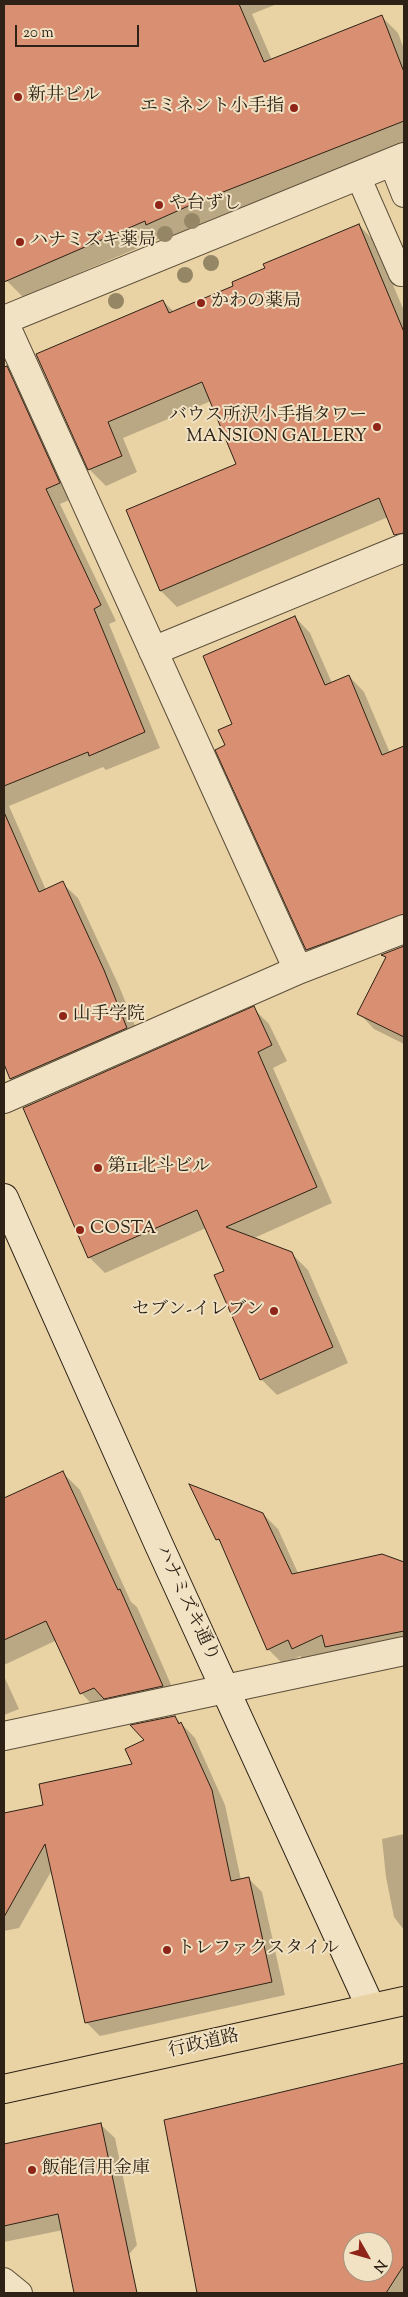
<!DOCTYPE html>
<html>
<head>
<meta charset="utf-8">
<style>
	body { margin:0 }
	#map { position:relative; width:408px; height:2297px; overflow:hidden; background:#e9d3a5; font-family:"Sorts Mill Goudy",serif }
	canvas { display:block }
	.frame { position:absolute; inset:0; border:5px solid #2d2215; pointer-events:none }
	.north { position:absolute; left:343px; top:2232px; width:50px; height:50px; box-sizing:border-box; background:#f1e2c4; border:1px solid #a3957e; border-radius:50%; rotate:128deg; font-size:14px; font-weight:700; line-height:20px; text-align:center; color:#2d2215 }
	.north::after { content:''; display:block; margin:auto; width:18px; height:22px; background:#8f2418; clip-path:polygon(50% 0,100% 100%,50% 72%,0 100%) }
	.scale { position:absolute; left:15px; top:25px; width:124px; height:22px; box-sizing:border-box; border:2px solid #2d2215; border-top:0; padding-left:6px; font-size:15px; line-height:18px; white-space:nowrap; color:#2d2215; -webkit-text-stroke:4px #f1e2c4; paint-order:stroke }
</style>
</head>
<body>
<div id="map">
<canvas width="408" height="2297"></canvas>
<div class="frame"></div>
<div class="north">N</div>
<div class="scale">20 m</div>
</div>
<script>
const context = document.querySelector('canvas').getContext('2d');
context.lineJoin = 'round';
function paint(path, color) { context.fillStyle = color; context.fill(path, 'evenodd'); }
const toPath = rows => new Path2D(rows.map(r => 'M' + r).join(''));
function strokePath(path, color, width, dash) { context.strokeStyle = color; context.lineWidth = width; context.lineCap = dash ? 'butt' : 'round'; context.setLineDash(dash || []); context.stroke(path); }
function label(font, color, halo, rows, align = 'center') {
  context.font = font + ' "Sorts Mill Goudy","Noto Serif JP",serif'; context.lineWidth = 4; context.setLineDash([]); context.textBaseline = 'middle'; context.strokeStyle = halo; context.fillStyle = color; for (const [text, x, y, turn = 0] of rows) {
    context.save(); context.translate(x, y); context.rotate((+turn || 0) * Math.PI / 180); context.textAlign = isNaN(turn) ? turn : align; if (halo) context.strokeText(text, 0, 0); context.fillText(text, 0, 0); context.restore();
  }
}
paint(toPath([
	[4,4,277,4,252,14,272,60,382,17,398,33,404,49,404,144,212,219,164,240,161,238,23,297,6,280,4,275],
	[359,225,375,242,404,311,404,539,392,527,388,517,177,607,161,591,238,464,211,401,123,438,137,472,106,486,89,469,38,354,163,301,174,312,235,286],
	[12,381,28,396,74,498,60,504,116,621,109,624,160,748,106,770,103,767,9,806,46,890,62,883,78,898,119,986,142,1043,27,1094,11,1079,4,1061,4,385],
	[295,617,310,633,332,683,349,676,364,692,390,753,404,747,404,934,323,965,307,949,226,746,234,724],
	[404,947,404,1044,374,1029,359,1013,386,958,383,955],
	[253,1008,269,1024,287,1061,273,1068,332,1203,252,1239,291,1253,308,1270,348,1363,277,1395,261,1379,225,1272,206,1228,105,1273,89,1257],
	[63,1473,80,1490,131,1602,137,1607,179,1703,98,1710,81,1693,57,1640,4,1665,4,1500],
	[263,1514,278,1529,298,1573,382,1556,404,1563,404,1648,340,1661,331,1652,307,1663,300,1656,283,1664,268,1649,222,1544,217,1539],
	[4,1676,19,1709,4,1715],
	[175,1717,195,1738,225,1805,241,1880,248,1878,262,1892,285,1995,100,2036,86,2022,52,1870,19,1928,4,1931,4,1814,45,1806,134,1765,146,1740],
	[404,1834,404,1930,394,1917,386,1877,382,1839],
	[404,2064,404,2293,198,2293,165,2121],
	[353,2242,383,2242,383,2272,353,2272],
	[100,2124,115,2138,137,2245,95,2293,80,2293,75,2287,68,2229,4,2242,4,2145]
]), '#0003');
const building = toPath([
	[4,4,239,4,264,62,382,15,404,72,404,121,195,203,146,225,145,221,4,282,4,4],
	[359,224,404,332,404,533,394,535,379,498,160,591,126,510,236,464,202,382,108,422,122,456,88,470,36,354,163,300,169,313,233,286,232,282,265,268,263,264,359,224],
	[7,366,60,483,46,489,101,605,94,609,145,732,89,756,88,752,4,786,4,367,7,366],
	[295,616,325,685,349,675,382,755,404,746,404,914,306,950,215,750,225,745,218,730,232,724,203,656,295,616],
	[4,812,39,892,63,881,104,970,127,1028,10,1079,4,1064,4,812],
	[404,946,404,1037,357,1014,386,957,381,955,404,946],
	[254,1006,272,1045,258,1052,317,1187,226,1227,292,1252,333,1347,260,1380,214,1275,224,1271,197,1210,88,1258,23,1108,254,1006],
	[63,1471,118,1590,120,1589,163,1686,104,1699,94,1688,80,1694,46,1621,4,1640,4,1498,63,1471],
	[189,1484,263,1513,292,1574,382,1554,404,1562,404,1631,325,1647,322,1635,292,1649,288,1640,267,1650,219,1539,216,1540,189,1484],
	[175,1716,179,1724,181,1722,212,1790,231,1881,249,1877,272,1982,85,2023,45,1844,4,1917,4,1813,43,1805,39,1784,132,1764,125,1749,144,1740,130,1725,175,1716],
	[404,2063,404,2265,386,2293,197,2293,164,2120,404,2063],
	[353,2242,383,2242,383,2272,353,2272,353,2242],
	[101,2123,137,2293,74,2293,58,2214,4,2226,4,2144,101,2123]
]);
paint(building, '#d88f72');
strokePath(building, '#2d2215', 1);
const lane = toPath([
	[391,162,404,195],
	[358,176,401,274,404,273],
	[4,2280,20,2293]
]);
const street = toPath([
	[4,320,404,157],
	[4,322,298,970,404,929],
	[153,651,404,548],
	[4,1099,298,970],
	[4,1736,404,1651]
]);
const secondary = toPath([
	[4,1198,159,1545,371,2008]
]);
const highway = toPath([
	[4,2089,404,2001]
]);
strokePath(lane, '#5c4e39', 26);
strokePath(street, '#5c4e39', 30);
strokePath(secondary, '#2d2215', 30);
strokePath(highway, '#2d2215', 30);
strokePath(lane, '#f1e2c4', 24);
strokePath(street, '#f1e2c4', 28);
strokePath(secondary, '#f1e2c4', 28);
strokePath(highway, '#e9d3a5', 28);
context.fillStyle = '#958765';
for (const [x, y] of [
	[192,221],
	[165,234],
	[211,263],
	[185,275],
	[116,301]
]) { context.beginPath(); context.arc(x, y, 8, 0, 2 * Math.PI); context.fill(); }
for (const [x, y, r, color] of [
	[18,97,5,"#8f2418"],
	[294,108,5,"#8f2418"],
	[159,205,5,"#8f2418"],
	[20,242,5,"#8f2418"],
	[201,303,5,"#8f2418"],
	[377,427,5,"#8f2418"],
	[63,1016,5,"#8f2418"],
	[98,1168,5,"#8f2418"],
	[80,1230,5,"#8f2418"],
	[274,1311,5,"#8f2418"],
	[167,1950,5,"#8f2418"],
	[32,2170,5,"#8f2418"]
]) { const dot = new Path2D(); dot.arc(x, y, r, 0, 2 * Math.PI); context.fillStyle = color; context.fill(dot); strokePath(dot, '#f1e2c4', 2); }
label('18px', '#2d2215', '#f1e2c4', [
	["新井ビル",28,97],
	["エミネント小手指",284,108,"right"],
	["や台ずし",169,205],
	["ハナミズキ薬局",30,242],
	["かわの薬局",211,303],
	["バウス所沢小手指タワー",367,417,"right"],
	["MANSION GALLERY",367,438,"right"],
	["山手学院",73,1016],
	["第11北斗ビル",108,1168],
	["COSTA",90,1230],
	["セブン-イレブン",264,1311,"right"],
	["トレファクスタイル",177,1950],
	["飯能信用金庫",42,2170]
], 'left');
label('18px', '#2d2215', '#f1e2c4', [
	["ハナミズキ通り",186,1604,65],
	["行政道路",204,2045,-13]
]);
</script>
</body>
</html>
